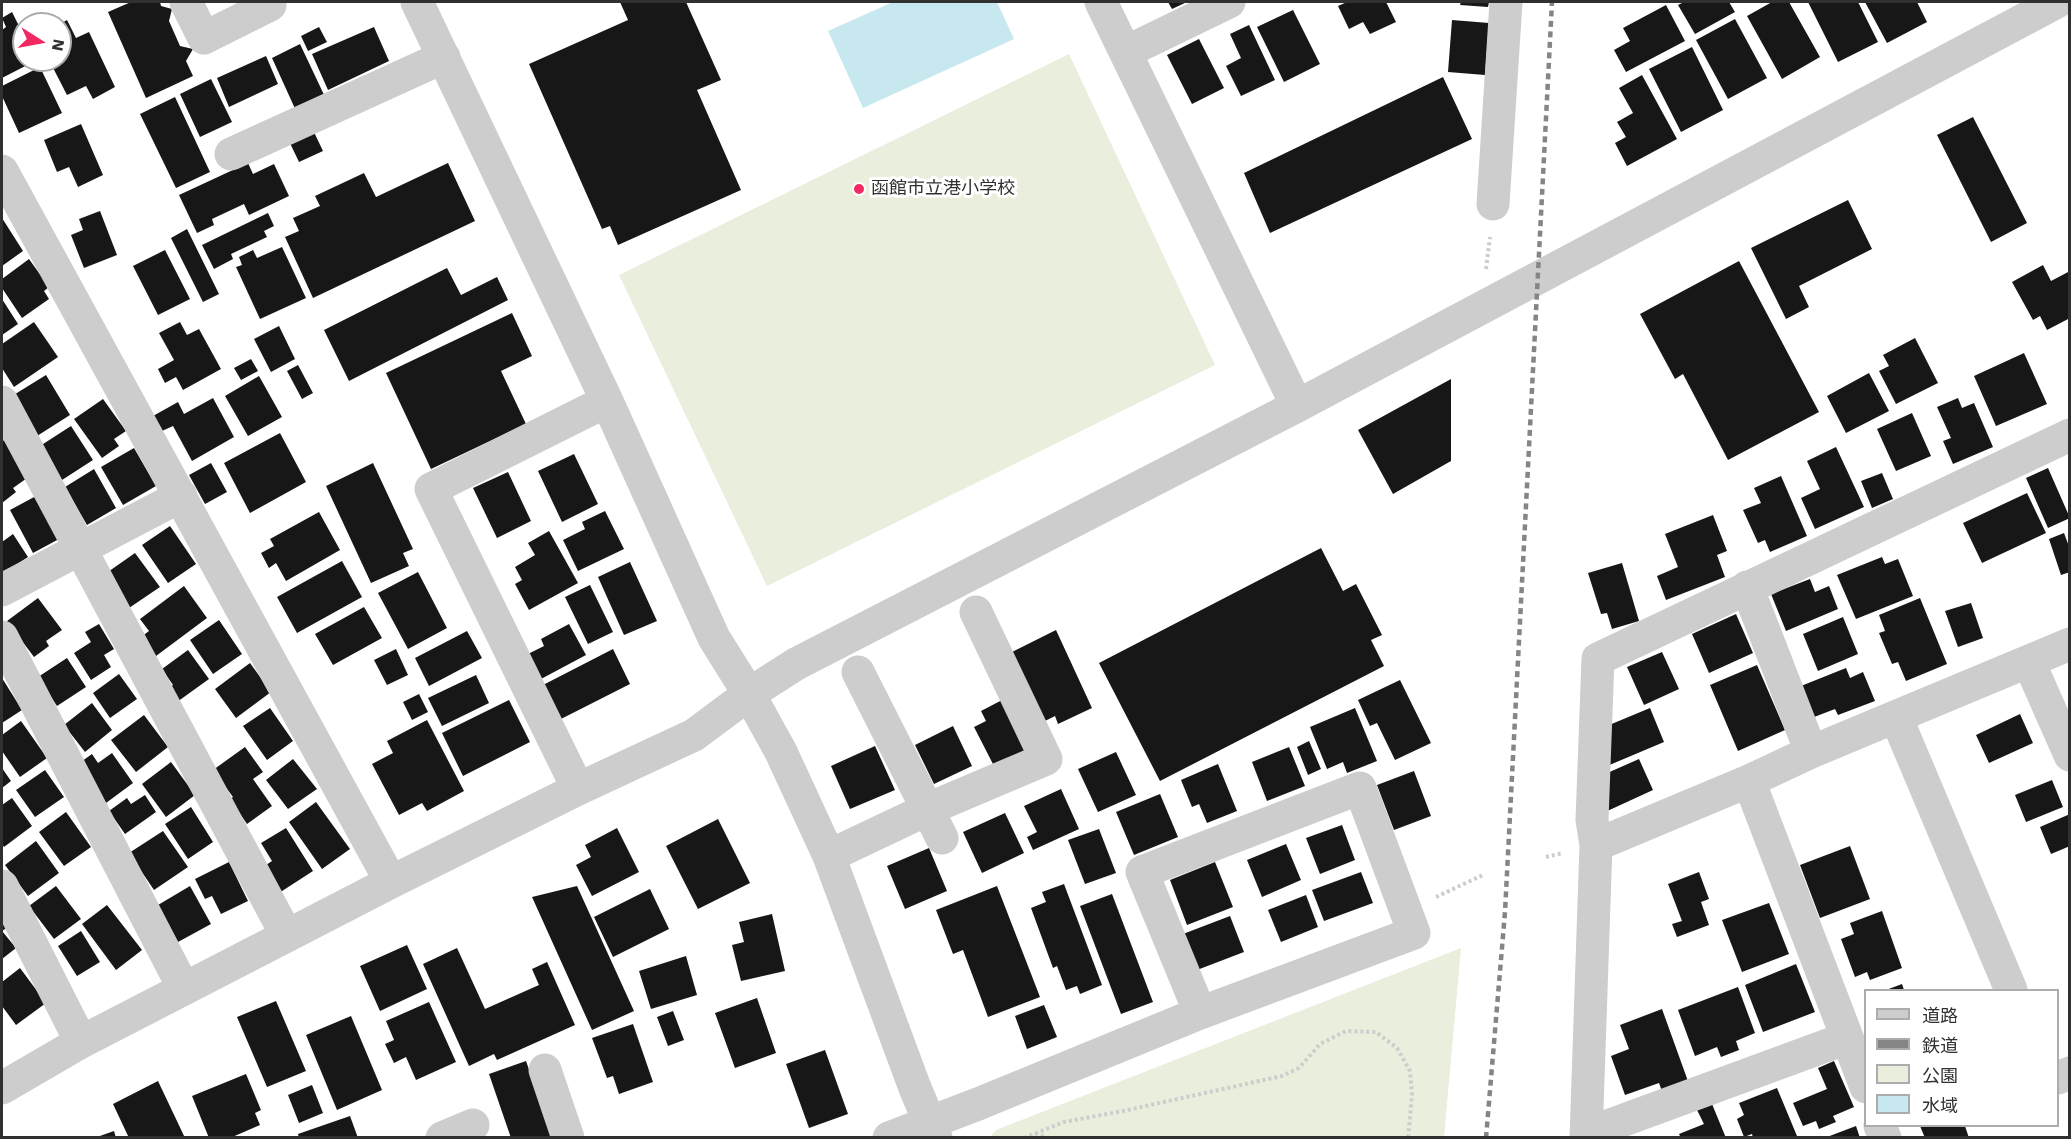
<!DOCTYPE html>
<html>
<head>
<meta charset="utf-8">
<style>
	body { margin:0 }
	#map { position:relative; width:2071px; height:1139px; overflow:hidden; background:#fff; font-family:"Work Sans","Noto Sans JP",sans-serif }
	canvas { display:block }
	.frame { position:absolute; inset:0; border:3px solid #303030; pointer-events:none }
	.legend { position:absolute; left:1864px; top:989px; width:195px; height:138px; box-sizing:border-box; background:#fff; border:2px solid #acacac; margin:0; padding:8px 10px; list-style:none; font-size:18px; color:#303030 }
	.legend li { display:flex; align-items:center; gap:12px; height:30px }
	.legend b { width:30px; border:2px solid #acacac }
	.north { position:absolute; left:12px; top:12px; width:60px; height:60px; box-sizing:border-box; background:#fff; border:2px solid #acacac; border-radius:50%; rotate:101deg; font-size:16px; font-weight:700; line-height:24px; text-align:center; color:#303030 }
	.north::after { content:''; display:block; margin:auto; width:21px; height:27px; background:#f12861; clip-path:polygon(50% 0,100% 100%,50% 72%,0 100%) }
</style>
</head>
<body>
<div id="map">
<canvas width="2071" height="1139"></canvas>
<div class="frame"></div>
<ul class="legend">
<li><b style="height:8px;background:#cdcdcd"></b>道路</li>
<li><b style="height:8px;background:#858585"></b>鉄道</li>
<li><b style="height:16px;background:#e9eedd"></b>公園</li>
<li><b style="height:16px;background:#c8e8ef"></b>水域</li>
</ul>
<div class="north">N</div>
</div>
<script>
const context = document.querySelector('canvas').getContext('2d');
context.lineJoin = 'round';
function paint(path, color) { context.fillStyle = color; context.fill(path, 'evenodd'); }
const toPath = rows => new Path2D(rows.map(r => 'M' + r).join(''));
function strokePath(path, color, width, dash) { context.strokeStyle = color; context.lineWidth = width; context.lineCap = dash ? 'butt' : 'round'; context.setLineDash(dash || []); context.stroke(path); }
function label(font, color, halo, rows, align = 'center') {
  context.font = font + ' "Work Sans","Noto Sans JP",sans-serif'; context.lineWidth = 6; context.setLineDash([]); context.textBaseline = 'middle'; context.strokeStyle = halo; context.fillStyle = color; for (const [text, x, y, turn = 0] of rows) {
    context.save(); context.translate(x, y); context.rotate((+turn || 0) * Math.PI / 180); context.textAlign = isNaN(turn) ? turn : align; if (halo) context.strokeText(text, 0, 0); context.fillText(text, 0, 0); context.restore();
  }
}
paint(toPath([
	[1069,54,1215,365,767,586,619,275],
	[1461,948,1444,1137,990,1137,996,1130]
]), '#e9eedd');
paint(toPath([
	[893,2,997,2,1014,39,863,108,828,31]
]), '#c8e8ef');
paint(toPath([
	[131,2,160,2,161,6,172,9,169,21,180,46,193,49,186,61,193,76,146,98,108,12],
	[620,2,686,2,721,80,697,90,741,190,618,245,610,226,602,229,529,64,628,20],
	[1168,2,1187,2,1172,9],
	[1347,2,1386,2,1396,22,1370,34,1363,22,1349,29,1338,6],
	[1461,2,1489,2,1488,7,1460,5],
	[1684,2,1729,2,1735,12,1695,34,1678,5],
	[1772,2,1789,2,1820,57,1782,79,1747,16],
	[1808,2,1858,2,1878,42,1838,62],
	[1865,2,1917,2,1927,22,1887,43],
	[1666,5,1685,41,1626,72,1614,50,1630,41,1623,28],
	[1293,10,1320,64,1284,82,1257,27],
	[12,12,24,36,24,60,37,60,2,78,2,30,6,27,2,18],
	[1735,19,1767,78,1728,99,1696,40],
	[67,20,76,38,89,32,115,87,93,99,86,86,67,95,49,60,60,60,60,24],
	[1452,20,1489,23,1485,75,1448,72],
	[1249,25,1275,80,1241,96,1226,66,1241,58,1230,34],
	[319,27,327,42,308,51,301,36],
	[374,27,389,61,328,90,312,54],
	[1199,39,1224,88,1192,104,1167,55],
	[300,44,326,99,297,113,272,58],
	[1692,47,1723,110,1681,132,1649,69],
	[266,56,278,84,229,107,217,78],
	[40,67,62,113,19,133,2,96,2,86],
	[1642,75,1677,139,1627,166,1615,143,1626,137,1617,122,1633,113,1619,88],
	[1443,77,1472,139,1270,233,1244,173],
	[211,79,232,122,200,137,180,94],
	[175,97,210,172,176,188,140,114],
	[1973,117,2027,223,1991,242,1937,135],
	[81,124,103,175,78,187,69,167,57,172,44,140],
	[312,128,323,151,299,162,288,139],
	[248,163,253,174,274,164,289,196,249,215,244,204,212,219,214,225,197,233,179,195],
	[448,163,475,221,313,298,285,237,299,231,293,218,320,206,315,196,364,173,376,197],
	[1848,200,1872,249,1799,286,1809,307,1786,319,1751,248],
	[100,211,117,255,84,268,71,235,83,230,79,219],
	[268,213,274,226,264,231,267,237,231,254,233,259,214,269,202,245],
	[2,218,23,251,2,266],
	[187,229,219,294,203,302,171,238],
	[282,247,306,298,260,319,236,267,242,265,239,257,253,250,257,258],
	[165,250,190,299,158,315,133,266],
	[29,259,49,287,44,291,49,299,22,318,2,288,2,279],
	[1739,261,1819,412,1728,460,1683,374,1675,379,1640,314],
	[2043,265,2051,281,2070,271,2070,318,2047,330,2040,316,2033,320,2012,282],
	[447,268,461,295,497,277,508,300,349,381,324,330],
	[2,299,18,324,2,335],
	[512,313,532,356,501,371,526,424,431,469,386,373],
	[34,322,58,357,14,387,2,368,2,344],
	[180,322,187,335,199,329,221,369,183,390,176,377,165,383,158,369,174,360,159,333],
	[279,326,295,359,271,372,254,339],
	[1915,338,1938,383,1896,404,1879,371,1889,366,1883,355],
	[2024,353,2047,404,1996,426,1974,376],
	[251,359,258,371,241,380,234,368],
	[298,365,313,393,302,399,287,371],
	[1869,373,1889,411,1846,433,1827,396],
	[46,375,70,415,37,436,12,396],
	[259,376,282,417,248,436,225,396],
	[1451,379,1451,461,1393,494,1358,430],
	[213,398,234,437,192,461,173,426,162,431,153,416,178,402,184,414],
	[1958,398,1962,408,1974,403,1993,447,1953,464,1943,441,1951,438,1937,407],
	[103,399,126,431,114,439,119,446,102,458,74,419],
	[1912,413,1931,456,1896,471,1877,429],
	[71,426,93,460,62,480,40,446],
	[280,433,306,482,250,513,224,463],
	[4,440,30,476,13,488,16,492,2,503,2,442],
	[1836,447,1864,507,1815,529,1801,498,1820,489,1807,461],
	[134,448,156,486,123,505,101,467],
	[574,454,598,504,562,522,538,471],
	[211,463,227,492,205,504,189,475],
	[373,463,413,549,403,553,409,566,371,583,326,486],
	[2048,468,2070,518,2048,528,2026,478],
	[94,469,116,508,87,525,65,487],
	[508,472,531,521,497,538,473,488],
	[1882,473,1893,499,1872,508,1861,481],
	[1781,476,1807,536,1770,552,1765,540,1758,543,1743,510,1761,503,1754,488],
	[2027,493,2046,533,1982,563,1963,523],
	[36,496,59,539,33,553,10,510],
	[605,511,624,549,578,571,563,540,585,529,582,522],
	[319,512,340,550,286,581,276,563,269,568,261,553,274,546,270,539],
	[1713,515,1727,551,1717,555,1725,577,1666,600,1657,576,1678,567,1665,534],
	[170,526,196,564,168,583,142,545],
	[549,531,578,583,529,610,515,584,522,580,515,567,535,555,528,543],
	[2064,533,2070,549,2070,572,2061,575,2049,539],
	[13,534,28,557,2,574,2,542],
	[1321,548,1343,591,1356,584,1382,635,1371,640,1384,666,1160,781,1099,663],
	[135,553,160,587,129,608,105,574],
	[1882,557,1885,564,1898,559,1913,596,1856,619,1837,575],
	[342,561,362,597,297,633,277,597],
	[630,562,657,621,624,635,598,577],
	[1622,563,1639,621,1612,629,1607,613,1601,614,1588,573],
	[418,572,447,628,408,649,378,593],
	[1810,579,1815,592,1829,586,1838,609,1786,631,1771,594],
	[590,585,613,632,588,644,565,597],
	[184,586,207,618,156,656,141,637,149,631,140,619],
	[38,598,62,630,46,641,49,646,34,657,7,621],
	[1920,598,1947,664,1906,681,1898,662,1892,664,1879,633,1885,631,1879,615],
	[1971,603,1983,638,1958,647,1945,611],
	[364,607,382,638,333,665,315,634],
	[1736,614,1753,653,1709,673,1692,634],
	[1843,617,1858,654,1818,671,1803,634],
	[219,620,242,654,213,674,190,640],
	[99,624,114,649,104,655,111,667,91,680,74,653,91,642,85,632],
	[569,624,586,655,541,679,528,654,544,646,541,639],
	[1056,630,1092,708,1058,724,1055,716,1045,721,1012,652],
	[467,631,482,658,429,686,415,658],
	[396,649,408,675,387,685,374,660],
	[613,649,630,684,561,719,543,685],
	[188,650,209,679,177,702,167,689,173,685,162,669],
	[1662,652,1679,689,1644,705,1627,667],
	[67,658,86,687,57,706,38,677],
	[250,663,271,692,236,718,215,689],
	[1757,665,1785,730,1738,751,1710,685],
	[1846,668,1850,678,1863,672,1875,701,1838,715,1835,709,1809,719,1796,688],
	[119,674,137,699,110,718,93,693],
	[476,675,489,703,442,726,428,698],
	[2,678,22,710,2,723],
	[1400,680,1431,743,1395,760,1377,723,1370,726,1358,700],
	[419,694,428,712,412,720,403,702],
	[1004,699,1028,749,994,766,974,727,986,721,981,711],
	[509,700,530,742,463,776,442,733],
	[92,703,112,730,85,752,64,725],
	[270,708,293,741,267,760,243,726],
	[1355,708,1377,761,1347,773,1343,762,1327,769,1310,727],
	[1650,708,1664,742,1600,769,1602,728],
	[2020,714,2033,743,1989,763,1976,735],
	[144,715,168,747,136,772,111,740],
	[427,720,464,791,427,811,422,803,399,815,372,764,393,753,387,741],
	[21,721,47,758,20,777,2,751,2,735],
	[953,726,972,766,934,784,915,745],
	[1309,741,1321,769,1308,775,1297,747],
	[875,746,895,790,850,809,831,766],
	[245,747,263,772,253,779,272,806,247,824,230,799,233,797,213,770],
	[1289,747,1305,786,1267,801,1252,762],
	[1116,752,1136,795,1098,812,1078,769],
	[112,753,133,783,106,803,78,764,92,754,98,763],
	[293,759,317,789,288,809,266,780],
	[1639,759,1653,790,1603,813,1605,774],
	[171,762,195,795,166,817,142,784],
	[1218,764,1237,811,1207,823,1199,804,1192,807,1181,780],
	[2,768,11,781,2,788],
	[45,770,64,797,35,817,16,790],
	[1414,771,1431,816,1394,830,1377,785],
	[2052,780,2063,807,2026,822,2015,795],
	[1061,789,1079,829,1033,850,1027,837,1037,832,1024,806],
	[1160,794,1178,837,1134,855,1116,812],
	[145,795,156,812,125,834,109,811,127,798,131,804],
	[12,798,32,826,4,847,2,844,2,805],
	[316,802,350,849,322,869,289,822],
	[191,807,213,842,188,859,165,824],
	[66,812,91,847,64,866,39,832],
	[1005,813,1024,853,982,873,963,832],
	[2070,814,2070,846,2051,854,2040,827],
	[718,819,750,883,698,909,666,846],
	[1342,825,1355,860,1320,874,1306,838],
	[286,828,313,871,279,893,263,867,272,861,261,843],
	[617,828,639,872,592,896,576,865,591,857,585,845],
	[1099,829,1116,873,1085,884,1068,840],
	[163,831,188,867,154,890,129,853],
	[36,841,59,873,28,896,5,865],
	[1286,844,1301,880,1262,897,1247,860],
	[1850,846,1870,899,1820,918,1800,865],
	[929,848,947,891,905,909,887,866],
	[229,862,248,901,221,914,212,896,205,899,195,879],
	[1215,862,1233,907,1187,925,1170,880],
	[1361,872,1373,903,1324,921,1312,890],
	[1699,872,1709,899,1701,902,1709,925,1677,937,1672,924,1682,921,1668,884],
	[1064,884,1102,985,1080,994,1077,986,1066,990,1057,966,1053,968,1031,908,1046,902,1042,892],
	[56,886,81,919,54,939,29,906],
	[190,886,211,924,178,942,158,905],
	[577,886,634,1011,592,1030,532,897],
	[997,886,1040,997,988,1017,963,950,953,954,936,910],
	[650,889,669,929,613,957,594,917],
	[1112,894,1153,1002,1121,1014,1080,906],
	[1306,895,1318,927,1281,942,1268,910],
	[1769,903,1789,954,1742,972,1722,920],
	[107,905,142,950,116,970,82,924],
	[1882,911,1902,968,1870,980,1867,972,1855,977,1841,939,1854,934,1850,923],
	[772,914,785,971,741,981,732,945,744,942,739,922],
	[1230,916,1244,952,1197,970,1183,934],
	[2,919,8,927,2,931,16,948,2,959],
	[81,931,100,962,77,976,58,946],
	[407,945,427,989,380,1011,360,966],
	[457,948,485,1009,539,985,532,969,547,962,575,1025,497,1060,494,1054,469,1066,423,964],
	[686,956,697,995,651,1009,639,971],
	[1796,964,1815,1012,1763,1032,1745,985],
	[20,968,46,1003,16,1025,2,1006,2,982],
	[1902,984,1904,990,1886,990],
	[1738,987,1755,1033,1736,1041,1739,1050,1721,1057,1717,1047,1695,1056,1678,1010],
	[757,998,776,1053,735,1068,715,1013],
	[276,1001,306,1071,267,1087,237,1017],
	[429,1002,456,1062,416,1080,406,1057,394,1063,385,1044,394,1040,386,1021],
	[1044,1005,1057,1037,1027,1049,1015,1016],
	[1662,1009,1689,1084,1663,1094,1659,1083,1625,1095,1611,1056,1629,1049,1620,1025],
	[673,1011,684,1040,668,1046,657,1017],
	[351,1016,382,1090,337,1110,306,1035],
	[633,1024,653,1082,619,1094,613,1076,607,1078,592,1038],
	[825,1050,848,1114,809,1128,786,1064],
	[526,1061,553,1138,511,1138,489,1074],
	[1834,1061,1854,1107,1833,1116,1836,1122,1819,1129,1816,1121,1803,1126,1793,1103,1827,1089,1818,1068],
	[246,1074,261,1110,255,1113,260,1125,230,1138,209,1138,192,1096],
	[158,1081,185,1138,129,1138,113,1104],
	[312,1085,323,1113,299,1123,288,1095],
	[1777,1088,1797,1136,1753,1138,1752,1134,1744,1137,1737,1119,1744,1115,1739,1103],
	[1712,1104,1726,1138,1681,1138,1679,1134,1704,1124,1697,1110],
	[350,1116,358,1138,299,1138,298,1134],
	[1856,1126,1860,1138,1827,1138,1827,1137],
	[1920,1126,1965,1126,1969,1138,1925,1138],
	[114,1131,116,1138,97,1138,97,1137]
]), '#171717');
strokePath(toPath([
	[1486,269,1490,237],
	[1546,857,1563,853],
	[1436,897,1485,874],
	[1035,1133,1047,1138],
	[1024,1138,1064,1122,1123,1111,1282,1076,1299,1068,1320,1044,1346,1031,1376,1032,1397,1048,1410,1071,1412,1095,1408,1138]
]), '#cdcdcd', 4, [3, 3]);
strokePath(toPath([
	[186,2,204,38,270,5,268,2],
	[417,2,607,401,714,638,749,694,781,752,829,856,915,1088,936,1138],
	[1101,2,1297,406],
	[1126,52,1229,2],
	[231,154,444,57],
	[2,171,391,882],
	[1493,204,1506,2],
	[2,402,287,936],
	[1747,587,1811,752],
	[2,590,181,496],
	[2,637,184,989],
	[2029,662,2070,755],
	[858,672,942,838],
	[1896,717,2011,990],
	[1749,781,1866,1087],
	[578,789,431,489,607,401],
	[1596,845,1592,820,1598,659,2070,435],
	[829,856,928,809,1046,759,976,612],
	[2,886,81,1042],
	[545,1070,568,1138],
	[2058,1078,2070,1073],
	[2,1088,81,1042,391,882,578,789,694,735,749,694,796,664,1297,406,2057,2],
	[1880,1126,1885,1138],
	[1586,1134,1847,1038],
	[442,1138,473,1125],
	[889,1138,978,1104,1200,1013,1414,933,1360,788,1142,872,1200,1013],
	[1586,1138,1596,845,1749,781,1811,752,2070,644]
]), '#cdcdcd', 33);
strokePath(toPath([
	[1486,1138,1505,912,1552,2]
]), '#858585', 4.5, [6, 4.5]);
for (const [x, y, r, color] of [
	[859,189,6,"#f12861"]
]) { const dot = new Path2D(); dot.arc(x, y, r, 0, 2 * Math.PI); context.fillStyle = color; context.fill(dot); strokePath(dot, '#fff', 2); }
label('18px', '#303030', '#fff', [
	["函館市立港小学校",871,189]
], 'left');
</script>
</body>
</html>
